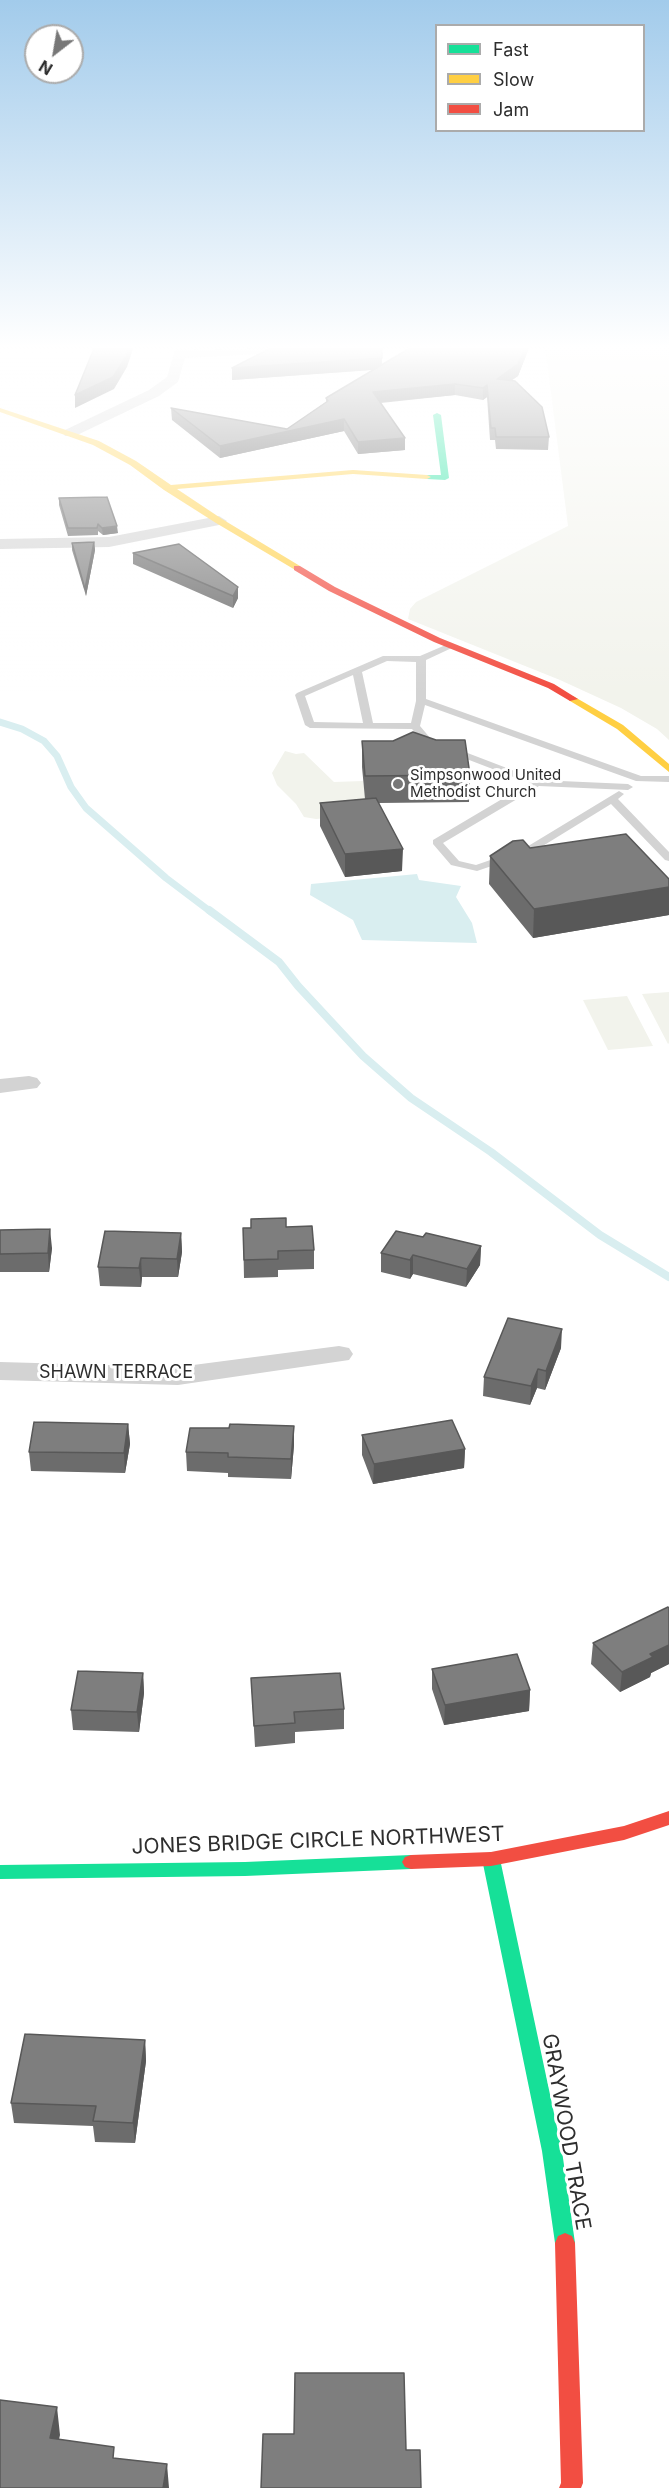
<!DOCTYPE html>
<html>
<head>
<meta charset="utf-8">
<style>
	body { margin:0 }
	#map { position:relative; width:669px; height:2488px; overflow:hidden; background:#fff; font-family:Inter,sans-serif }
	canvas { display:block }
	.legend { position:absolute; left:435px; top:24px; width:210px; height:108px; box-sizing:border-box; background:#fff; border:2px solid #ababab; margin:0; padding:8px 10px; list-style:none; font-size:18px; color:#2e2e2e }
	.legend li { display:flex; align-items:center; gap:12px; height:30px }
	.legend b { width:30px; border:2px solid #ababab }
	.north { position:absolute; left:24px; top:24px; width:60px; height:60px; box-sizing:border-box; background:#fff; border:2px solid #ababab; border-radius:50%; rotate:211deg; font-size:16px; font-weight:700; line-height:24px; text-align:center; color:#2e2e2e }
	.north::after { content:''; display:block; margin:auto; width:21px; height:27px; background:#777; clip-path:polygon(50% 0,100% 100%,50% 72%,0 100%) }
</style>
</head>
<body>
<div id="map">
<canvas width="669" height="2488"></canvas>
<ul class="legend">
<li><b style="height:8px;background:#16e098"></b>Fast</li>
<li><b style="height:8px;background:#ffcf43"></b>Slow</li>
<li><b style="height:8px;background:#f24e42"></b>Jam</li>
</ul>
<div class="north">N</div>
</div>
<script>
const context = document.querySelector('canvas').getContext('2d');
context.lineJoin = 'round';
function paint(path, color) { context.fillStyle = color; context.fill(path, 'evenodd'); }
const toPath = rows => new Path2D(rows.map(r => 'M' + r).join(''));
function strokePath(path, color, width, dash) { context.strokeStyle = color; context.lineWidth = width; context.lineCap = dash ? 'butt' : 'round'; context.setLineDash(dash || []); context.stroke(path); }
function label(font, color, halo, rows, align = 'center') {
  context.font = font + ' Inter,sans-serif'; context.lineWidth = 6; context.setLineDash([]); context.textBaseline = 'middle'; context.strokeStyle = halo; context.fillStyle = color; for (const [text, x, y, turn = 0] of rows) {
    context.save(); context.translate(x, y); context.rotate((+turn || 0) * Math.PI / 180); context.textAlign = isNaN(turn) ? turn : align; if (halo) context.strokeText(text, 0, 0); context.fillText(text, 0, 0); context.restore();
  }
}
paint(toPath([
	[545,346,669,346,669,740,657,729,621,708,560,680,408,619,410,609,416,602,568,526],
	[285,751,296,754,304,753,334,782,363,781,368,814,316,819,304,817,296,804,277,785,272,773],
	[669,992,669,1043,668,1044,642,994],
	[627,996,653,1046,608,1050,583,1000]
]), '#f2f3ec');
paint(toPath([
	[417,874,419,880,461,886,456,897,472,923,477,943,362,940,353,920,310,895,311,884]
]), '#d9eef0');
strokePath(toPath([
	[0,722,22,729,44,741,57,756,71,787,86,808,166,878,211,912]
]), '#d9eef0', 7);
strokePath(toPath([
	[209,910,279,962,298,986,363,1056,411,1098,491,1152,600,1235,669,1277]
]), '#d9eef0', 8);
paint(toPath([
	[448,644,456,646,426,660,426,699,641,776,669,776,669,782,636,781,425,705,420,726,431,739,538,780,628,784,633,787,628,790,539,786,443,843,459,861,476,865,525,848,619,791,624,794,618,799,669,852,669,861,665,860,611,804,533,852,477,871,451,865,433,844,433,840,529,783,425,743,412,729,310,728,305,725,295,695,297,693,383,656,420,656,448,644],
	[387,661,416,662,416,701,411,723,373,723,362,672,387,661],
	[353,675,363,723,314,722,305,696,353,675]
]), '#d3d3d3');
paint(toPath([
	[176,346,188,346,187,350,341,346,335,350,185,358,178,382,159,396,75,436,65,436,63,433,65,430,149,390,167,377,176,346],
	[219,516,227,521,224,524,109,547,0,549,0,539,109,537,219,516],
	[29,1076,37,1078,41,1083,37,1088,0,1093,0,1079,29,1076],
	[339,1346,349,1348,353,1354,349,1360,178,1385,0,1380,0,1362,178,1367,339,1346]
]), '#d3d3d3');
paint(toPath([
	[437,413,441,415,449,478,445,480,427,479,423,477,427,475,441,475,433,415,437,413],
	[491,1852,497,1854,500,1859,562,2151,575,2243,572,2250,565,2253,558,2250,555,2243,542,2151,482,1859,485,1854,491,1852],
	[411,1855,417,1857,420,1862,417,1867,411,1869,245,1876,0,1879,0,1865,245,1862,411,1855]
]), '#16e098');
paint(toPath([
	[0,408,99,441,136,461,171,485,353,470,427,475,431,477,427,479,353,474,177,489,222,519,300,566,300,570,297,571,216,523,164,490,130,465,93,445,0,412,0,408],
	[573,696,623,725,669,764,669,772,617,729,570,701,568,699,573,696]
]), '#ffcf43');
paint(toPath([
	[294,566,300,566,335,587,440,638,554,684,578,699,570,701,548,688,434,642,329,591,294,570,294,566],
	[669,1811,669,1825,624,1840,491,1866,411,1869,405,1867,402,1862,405,1857,411,1855,491,1852,624,1826,669,1811],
	[565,2233,572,2236,575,2243,583,2483,581,2488,559,2488,561,2483,555,2243,558,2236,565,2233]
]), '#f24e42');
paint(toPath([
	[436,346,529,346,529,348,518,376,511,381,549,437,548,450,496,449,495,440,490,440,487,397,483,400,455,395,381,403,405,450,358,454,344,431,220,458,172,420,171,408,287,429,326,402,326,398,373,370,232,380,232,368,382,365],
	[59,498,118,533,103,535,98,531,98,535,68,536,59,505],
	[94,542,95,550,86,596,72,550,72,543],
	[133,553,238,598,233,608,133,564],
	[362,741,470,775,469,802,379,803,402,871,345,877,320,826,320,803,365,799,362,767],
	[530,848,669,879,669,915,533,938,489,884,490,856],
	[287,1227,314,1250,314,1269,278,1270,278,1277,244,1278,243,1228],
	[0,1230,52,1248,49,1272,0,1272],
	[181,1233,182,1252,178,1277,142,1277,141,1287,100,1286,98,1267],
	[423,1237,481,1246,480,1265,466,1287,413,1274,410,1279,381,1272,381,1253],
	[561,1348,545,1390,537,1388,530,1405,483,1396,484,1377],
	[128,1424,130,1444,125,1473,31,1471,29,1452],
	[294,1426,294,1445,291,1479,228,1477,228,1473,187,1471,186,1452,229,1428],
	[362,1435,465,1449,464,1468,373,1484,362,1455],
	[669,1608,669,1664,651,1673,650,1677,620,1692,591,1664,593,1643],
	[432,1669,530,1690,529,1711,444,1725,432,1689],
	[143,1673,144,1693,139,1732,73,1730,71,1710],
	[251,1678,344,1709,344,1729,295,1732,295,1743,255,1747],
	[145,2040,146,2061,135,2143,95,2142,93,2126,14,2123,11,2103]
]), '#6c6c6c');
paint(toPath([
	[129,346,134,346,127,367,114,389,75,408,75,395],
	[526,346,529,346,529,348,518,376,496,390,497,379],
	[382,358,382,369,232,380,232,368],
	[455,384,455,395,373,403,373,392],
	[487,385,487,397,483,400,483,388],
	[344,419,344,431,220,458,220,446],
	[405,438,405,450,358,454,358,442],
	[117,526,118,533,103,535,102,528],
	[94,542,95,550,86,596,85,589],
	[238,587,238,598,233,608,233,596],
	[403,849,402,871,345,877,345,854],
	[669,887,669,915,533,938,534,909],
	[50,1229,52,1248,49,1272,48,1253],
	[181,1233,182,1252,178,1277,177,1259],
	[481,1246,480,1265,466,1287,467,1269],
	[413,1255,413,1274,410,1279,410,1260],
	[141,1258,142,1277,141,1287,139,1268],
	[562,1329,561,1348,545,1390,546,1371],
	[538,1369,537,1388,530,1405,531,1386],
	[128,1424,130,1444,125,1473,124,1453],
	[294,1426,294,1445,291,1479,291,1459],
	[465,1449,464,1468,373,1484,374,1464],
	[669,1645,669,1664,651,1673,650,1677,620,1692,622,1672,650,1654],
	[143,1673,144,1693,139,1732,137,1712],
	[530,1690,529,1711,444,1725,445,1705],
	[145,2040,146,2061,135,2143,133,2123],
	[57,2407,60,2435,53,2466,50,2438],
	[167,2464,169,2488,163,2488]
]), '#585858');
const building = toPath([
	[95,346,129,346,127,355,113,377,75,395,95,346],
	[275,346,382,346,382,358,232,368,275,346],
	[436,346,526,346,518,364,497,379,515,381,542,407,549,437,496,437,495,428,491,428,487,385,483,388,455,384,373,392,405,438,358,442,344,419,220,446,171,408,287,429,328,401,326,398,410,348,436,346],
	[107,497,117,526,102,528,98,524,97,528,68,528,59,498,107,497],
	[94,542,85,589,72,543,94,542],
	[179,544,238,587,233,596,133,553,179,544],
	[413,732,436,740,465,740,470,775,365,776,362,741,393,741,413,732],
	[376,798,403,849,345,854,320,803,376,798],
	[626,834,669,879,669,887,534,909,490,856,513,841,523,840,530,848,626,834],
	[286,1218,286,1227,312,1226,314,1250,278,1251,278,1259,244,1260,243,1228,251,1228,251,1219,286,1218],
	[50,1229,48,1253,0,1254,0,1230,50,1229],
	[105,1231,181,1233,177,1259,141,1258,139,1268,98,1267,105,1231],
	[396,1231,423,1237,426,1233,481,1246,467,1269,413,1255,410,1260,381,1253,396,1231],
	[508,1318,562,1329,546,1371,538,1369,531,1386,484,1377,508,1318],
	[452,1420,465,1449,374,1464,362,1435,452,1420],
	[34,1422,128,1424,124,1453,29,1452,34,1422],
	[230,1424,294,1426,291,1459,228,1457,228,1453,186,1452,190,1428,229,1428,230,1424],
	[668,1607,669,1608,669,1645,650,1654,653,1657,622,1672,593,1643,668,1607],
	[517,1654,530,1690,445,1705,432,1669,517,1654],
	[78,1671,143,1673,137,1712,71,1710,78,1671],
	[340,1673,344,1709,294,1712,295,1723,254,1726,251,1678,340,1673],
	[25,2034,145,2040,133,2123,93,2121,96,2106,11,2103,25,2034],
	[295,2373,404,2373,406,2450,420,2450,421,2488,261,2488,263,2434,294,2434,295,2373],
	[0,2400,57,2407,50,2438,114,2447,113,2458,167,2464,163,2488,0,2488,0,2400]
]);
paint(building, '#7e7e7e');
strokePath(building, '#585858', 1.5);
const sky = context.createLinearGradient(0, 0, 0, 694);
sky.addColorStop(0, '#a2cbeb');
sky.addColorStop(0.5, '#fff');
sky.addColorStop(1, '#ffffff00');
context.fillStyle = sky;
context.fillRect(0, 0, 669, 694);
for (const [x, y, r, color] of [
	[398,784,6,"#777"]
]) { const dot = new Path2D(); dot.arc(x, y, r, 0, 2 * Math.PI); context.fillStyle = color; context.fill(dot); strokePath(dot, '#fff', 2); }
label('15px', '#2e2e2e', '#fff', [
	["Simpsonwood United",410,775],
	["Methodist Church",410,792]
], 'left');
label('18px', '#2e2e2e', '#fff', [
	["SHAWN TERRACE",116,1373]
]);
label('21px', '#2e2e2e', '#fff', [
	["JONES BRIDGE CIRCLE NORTHWEST",318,1841,-2],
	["GRAYWOOD TRACE",566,2132,80]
]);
</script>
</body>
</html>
